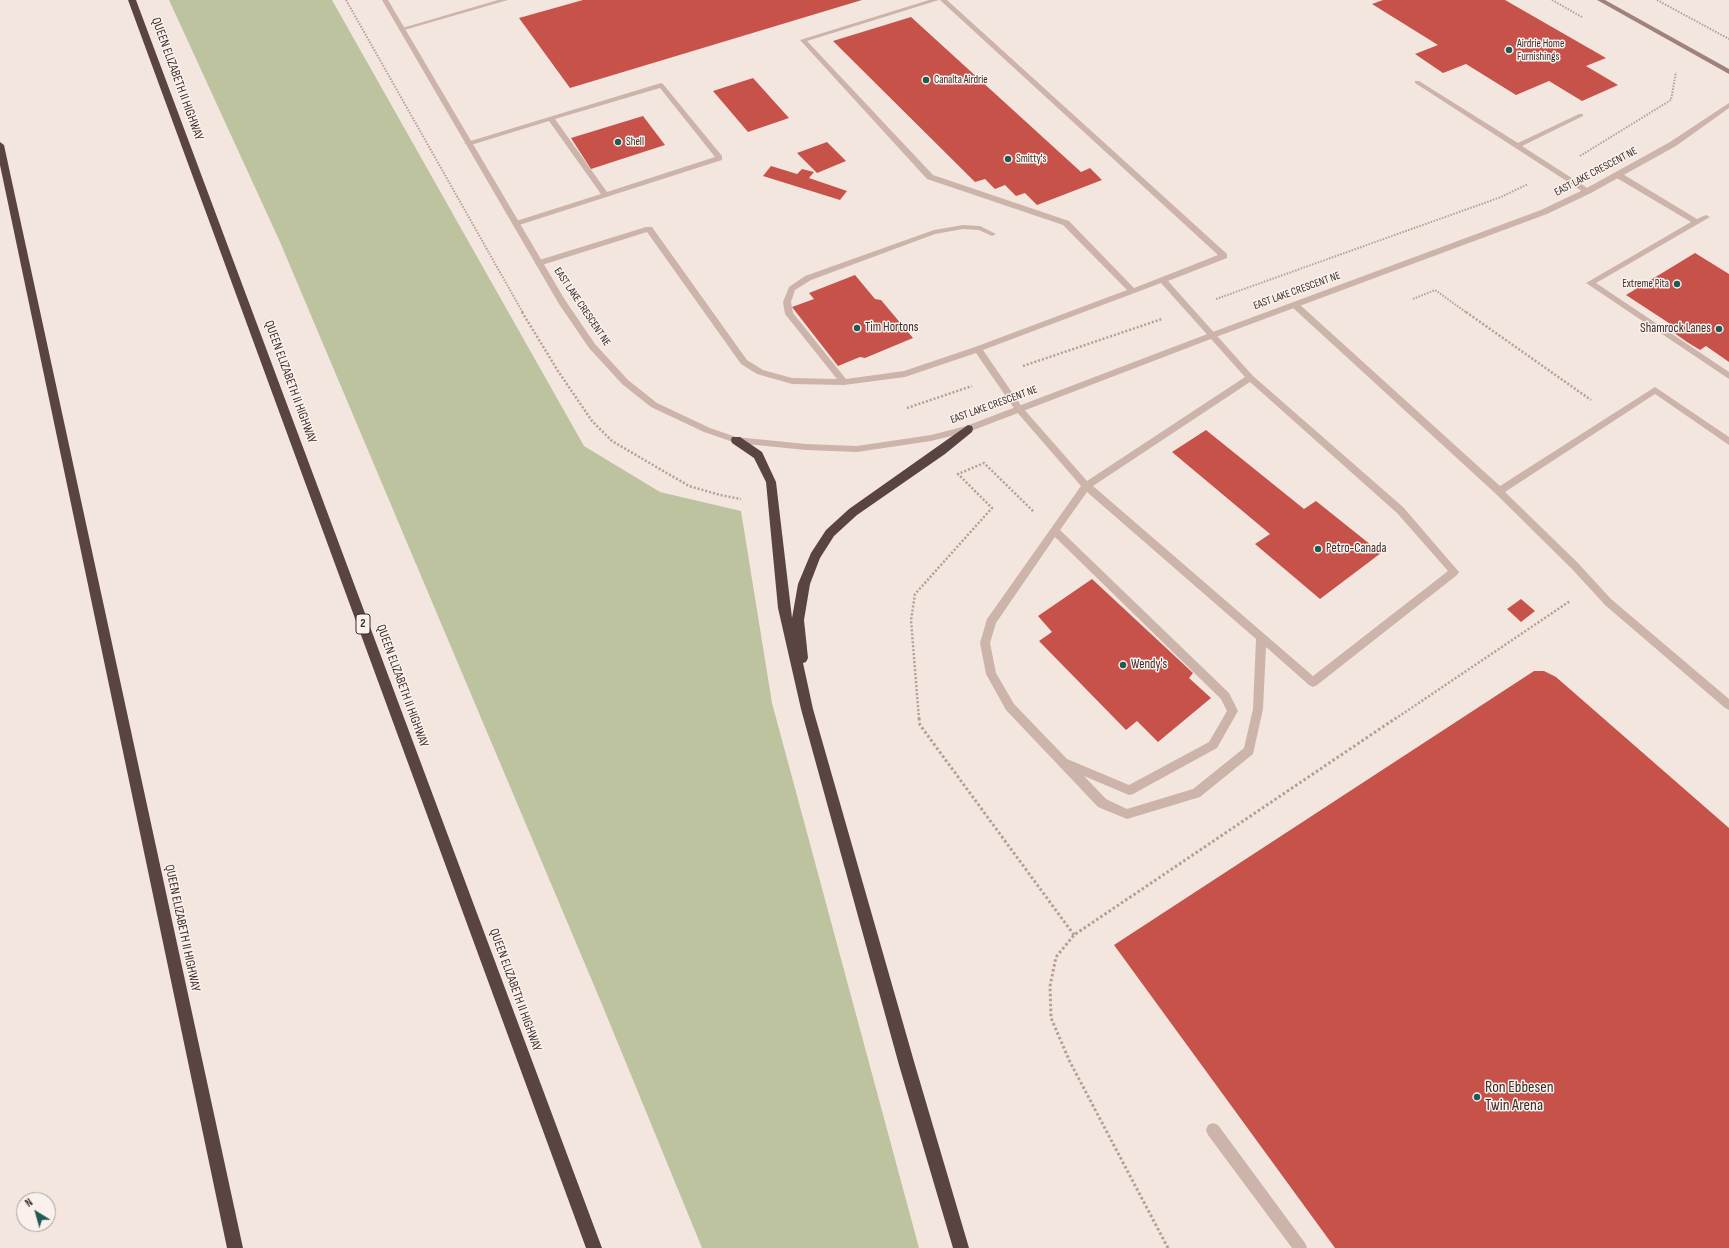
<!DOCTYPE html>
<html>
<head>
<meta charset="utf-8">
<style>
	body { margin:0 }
	#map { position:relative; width:1729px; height:1248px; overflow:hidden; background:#f3e6df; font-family:"Sofia Sans Condensed",sans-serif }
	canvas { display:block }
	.north { position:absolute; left:16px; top:1192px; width:40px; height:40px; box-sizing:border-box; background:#faf1ec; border:1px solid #ada29e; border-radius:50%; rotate:323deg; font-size:11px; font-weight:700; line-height:16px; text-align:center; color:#392c2a }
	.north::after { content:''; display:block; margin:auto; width:14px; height:18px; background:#1f5b55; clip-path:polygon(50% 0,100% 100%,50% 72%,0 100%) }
</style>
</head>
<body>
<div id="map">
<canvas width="1729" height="1248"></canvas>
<div class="north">N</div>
</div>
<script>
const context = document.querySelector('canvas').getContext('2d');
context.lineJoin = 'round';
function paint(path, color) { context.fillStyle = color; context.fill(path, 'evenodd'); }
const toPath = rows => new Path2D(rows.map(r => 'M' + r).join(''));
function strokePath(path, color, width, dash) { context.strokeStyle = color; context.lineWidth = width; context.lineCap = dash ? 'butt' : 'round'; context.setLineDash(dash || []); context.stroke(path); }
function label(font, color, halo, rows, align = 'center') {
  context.font = font + ' "Sofia Sans Condensed",sans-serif'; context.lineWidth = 3; context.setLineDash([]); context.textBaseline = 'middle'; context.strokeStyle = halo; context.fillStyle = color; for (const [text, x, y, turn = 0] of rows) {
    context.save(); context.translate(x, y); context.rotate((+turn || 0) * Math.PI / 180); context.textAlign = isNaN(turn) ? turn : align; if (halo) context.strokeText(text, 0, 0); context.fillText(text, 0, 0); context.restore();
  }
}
paint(toPath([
	[169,0,332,0,584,446,660,492,741,511,772,703,919,1248,702,1248,601,1002,280,242]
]), '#bdc39f');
paint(toPath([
	[583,0,862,0,570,88,519,18],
	[1383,0,1505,0,1606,58,1586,66,1618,85,1582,101,1549,81,1516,95,1466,64,1443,73,1415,54,1438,45,1372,4],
	[911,17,1081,172,1090,168,1102,180,1037,205,1025,193,1016,196,1005,185,995,189,985,179,975,182,833,41],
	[753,78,789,118,748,132,713,91],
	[643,116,665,145,591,169,571,138],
	[827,142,846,161,817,173,797,153],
	[771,166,797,174,802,169,814,172,809,178,847,191,840,200,763,176],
	[1695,253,1729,274,1729,362,1706,346,1700,350,1687,342,1670,330,1675,327,1626,295],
	[855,275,875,299,881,300,913,338,865,358,860,357,838,366,792,307,814,299,809,293],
	[1206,430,1304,509,1316,501,1381,553,1320,599,1255,544,1270,534,1172,452],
	[1092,579,1193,673,1189,678,1211,698,1158,742,1137,721,1126,730,1039,641,1052,632,1038,616],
	[1521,599,1535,611,1521,622,1507,609],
	[1534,671,1544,671,1556,677,1729,828,1729,1248,1335,1248,1114,945]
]), '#c6524a');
strokePath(toPath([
	[346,0,523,313],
	[1552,0,1582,17],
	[1657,0,1729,39],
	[1580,156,1671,100,1676,72],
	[1216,299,1501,197,1528,184],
	[1413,299,1435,290,1467,313]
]), '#b89d95', 2, [1.5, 1.5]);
strokePath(toPath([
	[522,312,558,371,592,421,612,441,689,486,720,495,741,499],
	[1466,312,1591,400],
	[1023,366,1162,319],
	[907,408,972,386],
	[919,719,911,620,915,594,992,508,958,474,984,463,1034,512],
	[1395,719,1570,601]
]), '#b89d95', 2.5, [2, 2]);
strokePath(toPath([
	[919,718,920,725,1074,935],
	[1168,1248,1070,1062,1051,1018,1050,986,1056,957,1074,935,1396,718]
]), '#b89d95', 3, [2.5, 2.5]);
paint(toPath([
	[498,0,508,0,404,30,399,29,498,0],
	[929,0,939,0,807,41,933,175,1069,221,1134,288,1218,255,940,0,947,0,1227,254,1227,258,1168,281,1253,376,1403,507,1459,572,1457,575,1317,685,1313,687,1309,685,1266,647,1263,709,1253,754,1200,797,1127,819,1098,807,1006,710,986,674,980,643,987,619,1081,486,1016,411,976,353,905,377,844,385,792,384,757,374,741,364,647,232,542,265,536,265,535,263,536,261,646,227,652,227,747,360,763,370,792,378,837,379,785,314,783,302,789,287,805,276,934,230,963,225,980,226,996,234,992,236,979,230,963,229,935,234,811,280,795,290,791,302,793,313,846,379,904,371,975,347,1127,290,1063,225,927,179,800,40,929,0],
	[1161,283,1245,377,1087,481,1022,407,983,350,1161,283],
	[1250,382,1397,513,1448,571,1313,676,1093,486,1250,382],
	[1087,492,1256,639,1253,709,1244,748,1193,789,1127,809,1106,799,1084,776,1129,795,1133,794,1217,748,1238,711,1229,693,1060,530,1087,492],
	[1055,537,1221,699,1227,711,1209,742,1129,785,1067,759,1014,704,996,673,990,643,996,623,1055,537],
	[1415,81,1419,81,1518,143,1579,114,1583,114,1583,116,1522,146,1592,191,1591,193,1585,193,1415,83,1415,81],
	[661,83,663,84,722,156,722,160,516,226,512,224,513,222,601,194,549,121,471,145,468,145,464,143,661,83],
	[660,88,715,157,607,192,555,119,660,88],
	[1615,173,1621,173,1697,219,1706,215,1710,217,1596,283,1729,372,1729,379,1586,283,1691,222,1615,177,1615,173],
	[1295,302,1298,303,1500,486,1655,387,1729,437,1729,445,1655,394,1505,492,1578,563,1611,599,1729,699,1729,710,1725,708,1605,605,1572,569,1496,494,1292,307,1291,305,1295,302],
	[1213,1123,1218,1125,1305,1243,1307,1248,1292,1248,1208,1135,1206,1130,1208,1125,1213,1123]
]), '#ccb4aa');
paint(toPath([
	[382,0,388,0,565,300,595,344,628,380,657,403,710,428,736,437,806,444,857,446,931,435,966,426,1210,333,1541,210,1585,189,1670,142,1729,103,1729,108,1676,146,1591,193,1547,214,1216,337,971,431,931,441,857,452,806,450,736,443,704,432,651,407,622,384,589,348,559,304,382,0]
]), '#ccb4aa');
paint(toPath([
	[1597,0,1605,0,1729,69,1729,74,1597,0]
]), '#9f827c');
paint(toPath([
	[128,0,136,0,602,1248,586,1248,128,0],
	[0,142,4,145,243,1248,227,1248,0,165,0,142],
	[968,425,972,426,973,429,972,432,945,454,857,515,834,536,820,558,810,584,804,620,808,658,806,662,803,663,813,709,915,1065,969,1248,953,1248,899,1065,801,709,778,608,766,482,754,458,732,443,731,440,732,437,740,437,762,452,776,482,792,618,798,584,811,553,826,530,849,509,968,425]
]), '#5a4441');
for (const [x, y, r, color] of [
	[1509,50,4,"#1f5b55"],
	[926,80,4,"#1f5b55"],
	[618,142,4,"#1f5b55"],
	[1008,159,4,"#1f5b55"],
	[1677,284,4,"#1f5b55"],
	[857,328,4,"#1f5b55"],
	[1719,329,4,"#1f5b55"],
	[1318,549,4,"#1f5b55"],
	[1123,665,4,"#1f5b55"],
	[1477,1097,4,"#1f5b55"]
]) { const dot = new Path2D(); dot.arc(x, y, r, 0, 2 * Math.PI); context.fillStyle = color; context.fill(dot); strokePath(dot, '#faf1ec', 1.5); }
label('11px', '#392c2a', '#faf1ec', [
	["Airdrie Home",1517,44],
	["Furnishings",1517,57],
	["Canalta Airdrie",934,80],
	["Shell",626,142],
	["Smitty's",1016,159],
	["Extreme Pita",1669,284,"right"]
], 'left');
label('11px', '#392c2a', '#faf1ec', [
	["EAST LAKE CRESCENT NE",1596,172,-28],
	["EAST LAKE CRESCENT NE",1297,291,-20],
	["EAST LAKE CRESCENT NE",582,307,56],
	["EAST LAKE CRESCENT NE",994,405,-20]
]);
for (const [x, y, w] of [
	[363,624,14]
]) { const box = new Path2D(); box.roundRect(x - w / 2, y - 10, w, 20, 3); context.fillStyle = '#faf1ec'; context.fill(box); strokePath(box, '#392c2a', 1); }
label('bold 12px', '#392c2a', null, [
	["2",363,624]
]);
label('13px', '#392c2a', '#faf1ec', [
	["QUEEN ELIZABETH II HIGHWAY",177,79,70],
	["QUEEN ELIZABETH II HIGHWAY",290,382,70],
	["QUEEN ELIZABETH II HIGHWAY",402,686,70],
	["QUEEN ELIZABETH II HIGHWAY",182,928,78],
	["QUEEN ELIZABETH II HIGHWAY",515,990,70]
]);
label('13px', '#392c2a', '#faf1ec', [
	["Tim Hortons",865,328],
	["Shamrock Lanes",1711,329,"right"],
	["Petro-Canada",1326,549],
	["Wendy's",1131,665]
], 'left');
label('16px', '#392c2a', '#faf1ec', [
	["Ron Ebbesen",1485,1088],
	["Twin Arena",1485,1106]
], 'left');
</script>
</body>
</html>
